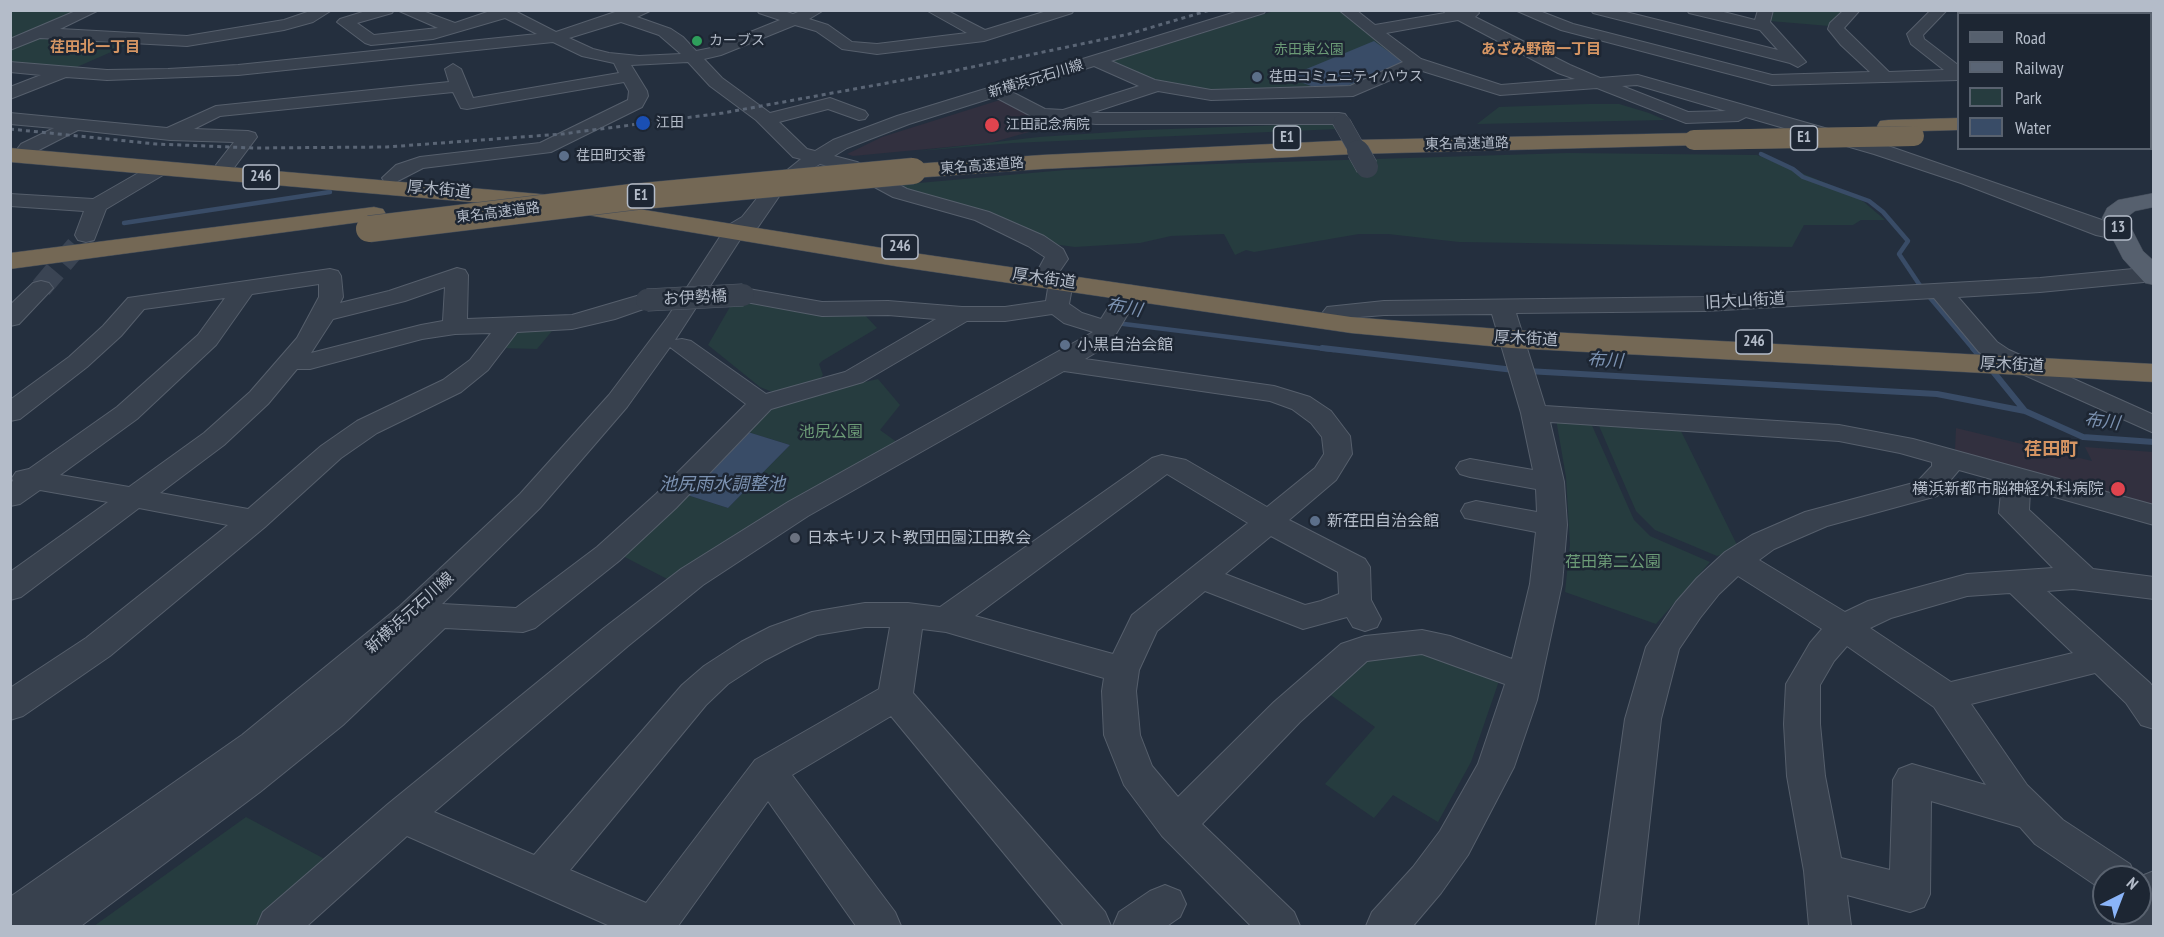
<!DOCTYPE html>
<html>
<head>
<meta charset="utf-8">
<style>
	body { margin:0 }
	#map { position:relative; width:2164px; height:937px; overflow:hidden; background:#242f3e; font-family:"PT Sans Narrow",sans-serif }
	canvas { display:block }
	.frame { position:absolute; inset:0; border:12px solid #b4bcc9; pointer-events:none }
	.legend { position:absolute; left:1957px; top:12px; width:195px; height:138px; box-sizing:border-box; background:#1d2633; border:2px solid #59626f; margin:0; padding:8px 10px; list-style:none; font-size:18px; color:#b4bcc9 }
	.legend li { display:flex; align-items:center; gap:12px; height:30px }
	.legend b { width:30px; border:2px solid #59626f }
	.north { position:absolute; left:2092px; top:865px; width:60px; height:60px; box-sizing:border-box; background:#1d2633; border:2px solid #59626f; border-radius:50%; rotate:42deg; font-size:16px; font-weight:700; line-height:24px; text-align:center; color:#b4bcc9 }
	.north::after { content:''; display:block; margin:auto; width:21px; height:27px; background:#8ab4f8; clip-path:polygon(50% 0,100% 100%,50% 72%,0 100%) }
</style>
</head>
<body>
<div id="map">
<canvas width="2164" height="937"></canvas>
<div class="frame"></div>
<ul class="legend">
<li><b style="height:8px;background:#56606e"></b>Road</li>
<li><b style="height:8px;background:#5a6575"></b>Railway</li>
<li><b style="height:16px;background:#263c3f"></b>Park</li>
<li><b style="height:16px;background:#394c67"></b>Water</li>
</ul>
<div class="north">N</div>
</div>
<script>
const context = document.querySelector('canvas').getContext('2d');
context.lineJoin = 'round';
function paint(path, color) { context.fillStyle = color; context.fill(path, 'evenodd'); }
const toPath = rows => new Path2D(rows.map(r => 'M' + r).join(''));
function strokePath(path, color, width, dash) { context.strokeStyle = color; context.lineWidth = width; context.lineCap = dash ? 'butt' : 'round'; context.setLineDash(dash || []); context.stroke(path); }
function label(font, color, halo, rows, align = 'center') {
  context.font = font + ' "PT Sans Narrow","Noto Sans JP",sans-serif'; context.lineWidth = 5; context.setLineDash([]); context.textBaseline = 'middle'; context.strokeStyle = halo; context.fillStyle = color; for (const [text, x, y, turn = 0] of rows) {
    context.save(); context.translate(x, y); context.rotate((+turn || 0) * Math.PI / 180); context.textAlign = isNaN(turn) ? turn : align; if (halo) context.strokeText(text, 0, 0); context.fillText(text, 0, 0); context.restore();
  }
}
paint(toPath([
	[1003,99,1087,121,1036,130,990,143,853,156,847,154,882,137],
	[1956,428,2092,461,2085,447,2153,452,2153,511,1965,457,1955,450]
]), '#32303f');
paint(toPath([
	[1277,10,1342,12,1407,61,1343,89,1218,90,1195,89,1154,80,1110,62],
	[11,11,83,11,11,42],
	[1771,11,1845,11,1829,26,1770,21,1768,16],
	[35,37,134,42,70,70,11,64,10,48],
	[1589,104,1619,104,1649,113,1665,120,1477,124,1499,107],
	[1335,123,1339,129,1012,143,918,151,1039,137,1143,130],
	[1568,153,1757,155,1843,190,1864,202,1885,220,1861,220,1853,225,1804,225,1792,247,1459,242,1388,234,1359,234,1254,252,1246,250,1235,255,1224,234,1171,236,1140,243,1075,247,1045,243,920,198,896,185,1065,170,1151,166],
	[743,301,863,313,877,328,822,361,819,364,823,375,819,380,775,393,760,387,708,345,731,305],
	[557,325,537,349,499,348,516,326],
	[878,379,900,405,880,430,898,443,741,531,671,581,619,554,684,494,728,508,790,445,748,432,775,402],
	[1556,419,1590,421,1634,520,1650,536,1710,562,1656,624,1565,592,1570,544,1566,477],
	[1596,419,1678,425,1739,549,1717,556,1655,530,1636,511],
	[1434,652,1500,678,1471,762,1438,822,1393,795,1374,818,1325,784,1375,727,1328,693,1363,660],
	[246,817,332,863,264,926,94,926]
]), '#263c3f');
paint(toPath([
	[1374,41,1403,62,1347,86,1311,86,1287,77],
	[748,432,790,445,728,508,684,494]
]), '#394c67');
strokePath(toPath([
	[1761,154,1793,169,1803,177,1869,201,1883,212,1908,241,1899,254,1921,287,1974,350],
	[124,223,330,192],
	[1116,323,1334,350]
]), '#394c67', 4.5);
strokePath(toPath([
	[1322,348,1514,370],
	[1973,348,1984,361],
	[1991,369,2025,411],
	[1527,371,1937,394,2025,411,2083,437,2154,442]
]), '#394c67', 6);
strokePath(toPath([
	[41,288,86,235]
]), '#3a4453', 22, [22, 11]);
strokePath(toPath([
	[2150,137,2154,140]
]), '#3a4453', 20, [20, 10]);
const minor = toPath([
	[78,10,99,10,60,29,187,36,284,20,313,10,332,10,313,22,284,30,187,46,40,38,10,50,10,39,78,10],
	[369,10,394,10,392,13,357,23,374,35,438,28,397,10,420,10,455,23,493,10,513,10,556,32,618,11,652,10,637,17,671,29,683,37,696,51,711,48,780,20,759,13,757,10,781,10,793,14,803,10,824,10,809,19,828,25,852,42,877,44,967,33,926,10,946,10,985,30,1050,10,1074,10,1072,13,984,41,877,54,842,49,816,31,795,25,721,55,704,59,722,78,770,113,830,98,865,111,868,115,865,119,859,120,828,109,779,122,807,149,815,151,833,140,897,116,1242,10,1266,10,1264,13,1111,61,1155,80,1211,90,1350,86,1403,62,1339,10,1356,10,1375,25,1445,13,1443,10,1477,10,1479,13,1475,17,1570,65,1600,78,1638,75,1888,146,2128,229,2131,234,2128,239,2120,240,2096,235,1961,183,1874,154,1746,117,1738,121,1686,123,1597,88,1500,95,1416,69,1353,96,1211,100,1158,91,1091,113,1339,113,1345,114,1351,123,1349,127,1342,129,1335,127,1333,124,1096,124,1035,118,995,97,909,124,847,148,834,156,857,162,907,189,989,212,1044,236,1063,249,1068,259,1057,275,1049,277,1041,275,1038,270,1045,257,1028,246,975,220,893,197,843,170,820,164,805,173,780,195,758,227,743,235,675,340,682,339,691,341,766,394,845,372,936,319,888,315,822,316,735,300,731,295,735,290,743,288,822,302,888,301,962,307,1005,307,1046,301,1049,282,1053,277,1061,275,1069,277,1073,282,1069,304,1082,313,1101,319,1121,287,1129,285,1137,287,1141,292,1110,344,1085,359,1274,386,1310,397,1331,411,1350,436,1352,454,1336,480,1289,520,1365,559,1370,567,1371,600,1381,619,1377,627,1365,631,1353,627,1347,617,1303,629,1205,591,1157,631,1139,670,1136,691,1140,735,1152,766,1178,797,1274,702,1341,644,1365,636,1422,630,1450,636,1512,659,1530,584,1536,532,1465,518,1461,511,1465,504,1476,501,1537,512,1536,489,1470,477,1460,474,1456,468,1460,462,1470,459,1533,470,1521,413,1492,314,1384,315,1335,319,1327,317,1323,312,1327,307,1384,301,1705,297,2040,278,2154,267,2154,281,2040,292,1958,297,1997,342,2009,350,2154,415,2154,433,1991,360,1979,352,1934,298,1705,311,1516,313,1545,406,1839,425,1913,439,2154,505,2154,525,2030,490,2029,510,2093,569,2154,577,2154,599,2073,589,2047,591,2150,683,2154,688,2154,729,2141,725,2126,703,2095,673,1971,704,2027,785,2063,820,2130,864,2136,877,2104,877,2104,891,2035,844,2020,827,1931,801,1930,894,1924,907,1910,912,1847,895,1851,926,1809,926,1804,871,1787,776,1784,724,1786,684,1810,643,1822,629,1738,576,1719,594,1700,618,1679,649,1661,719,1638,926,1596,926,1625,719,1646,647,1676,602,1697,578,1725,552,1752,535,1805,512,1917,482,1932,466,1932,462,1900,453,1839,441,1550,422,1564,482,1567,525,1562,584,1537,700,1514,767,1468,855,1441,893,1413,926,1366,926,1372,912,1413,867,1440,831,1478,764,1505,684,1422,654,1367,661,1300,722,1202,824,1294,912,1300,926,1251,926,1162,836,1124,785,1104,735,1102,691,1104,678,946,632,922,629,913,693,1105,912,1111,926,1064,926,891,716,792,775,895,912,901,926,856,926,768,801,678,926,610,926,407,836,307,926,257,926,263,912,388,804,604,628,681,569,788,502,1093,332,1064,323,1052,314,1005,321,967,321,863,382,771,409,676,508,619,561,535,628,523,632,445,628,343,725,260,792,81,926,10,926,10,897,242,735,400,606,520,494,609,395,667,318,727,226,742,217,766,187,801,159,793,157,756,120,710,86,688,62,631,65,647,91,648,96,642,107,551,152,423,168,392,184,385,182,382,178,396,165,420,157,540,143,628,100,629,91,624,82,467,109,461,108,453,92,220,116,194,129,248,131,255,133,257,137,233,169,226,171,219,169,216,165,234,142,170,140,78,130,35,152,28,154,21,152,18,148,21,144,54,128,10,124,10,113,167,128,216,106,449,82,445,69,453,64,461,69,473,98,619,73,614,63,582,56,553,42,238,75,107,80,66,77,10,99,10,87,41,75,10,72,10,62,107,70,168,69,238,65,537,34,505,18,433,39,371,45,365,43,337,22,340,19,369,10],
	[1458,20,1558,73,1575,79,1501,85,1421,59,1386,33,1458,20],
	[621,22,659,35,681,54,639,56,609,53,593,49,569,38,621,22],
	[1094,66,1139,86,1063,110,1045,109,1012,92,1094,66],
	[1637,85,1726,111,1688,112,1622,86,1637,85],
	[670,347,746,404,656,494,597,547,516,608,442,604,540,508,627,407,670,347],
	[1064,371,1270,401,1292,409,1311,423,1322,437,1324,454,1315,468,1267,507,1186,460,1162,455,1152,458,940,607,908,603,865,603,812,612,770,627,741,642,704,666,682,685,534,855,434,812,628,646,703,585,808,516,1064,371],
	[1959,470,2002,482,1999,513,2053,568,1967,574,1868,601,1845,612,1759,560,1774,549,1827,526,1937,496,1959,470],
	[1167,474,1248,523,1132,615,1113,654,975,616,1167,474],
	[1271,536,1338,572,1339,594,1321,601,1305,605,1225,574,1271,536],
	[2010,593,2073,653,1951,682,1870,628,1891,618,1967,596,2010,593],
	[865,627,890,627,879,689,755,760,646,903,570,870,706,705,728,684,765,660,794,645,817,635,865,627],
	[1847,646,1934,707,1986,785,1912,764,1899,769,1893,780,1890,870,1841,858,1825,776,1820,724,1820,685,1834,661,1847,646],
	[1515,10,1537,10,1573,24,1772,75,1870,72,1841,45,1828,29,1830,23,1844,10,1860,10,1844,28,1889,72,1944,70,1911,44,1907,34,1931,10,1947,10,1923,35,1924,39,1958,65,1958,80,1772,85,1561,30,1515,10],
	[1591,10,1618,10,1778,50,1760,30,1689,13,1687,10,1716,10,1755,20,1758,10,1773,10,1770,22,1806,62,1798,67,1790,63,1593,13,1591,10],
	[2150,40,2154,40,2154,50,2150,50,2150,40],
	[2150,62,2154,62,2154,72,2150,72,2150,62],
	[161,162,168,164,171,168,168,172,106,209,94,240,86,242,78,240,75,235,84,211,10,206,10,194,93,199,154,164,161,162],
	[457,268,465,270,468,275,467,319,572,315,647,293,655,295,659,300,655,305,615,319,572,329,517,332,488,370,461,392,377,433,341,458,265,527,110,656,23,716,10,720,10,688,86,638,228,525,139,508,21,597,10,600,10,572,108,502,40,490,20,504,10,506,10,483,13,481,12,478,16,472,29,469,117,407,198,335,225,298,144,309,121,336,87,367,20,419,10,421,10,400,69,357,103,326,128,298,330,269,338,271,341,276,343,297,340,303,389,291,457,268],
	[319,284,319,297,297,338,250,392,204,433,129,487,60,475,137,419,216,345,252,294,319,284],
	[445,287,443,321,421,325,311,353,333,319,405,301,445,287],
	[491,333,470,360,443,380,357,421,321,446,248,509,160,493,224,445,268,404,297,369,310,369,422,339,455,334,491,333],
	[41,281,49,283,53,288,19,324,10,326,10,305,33,283,41,281],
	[2154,871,2154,926,2112,926,2118,913,2140,913,2139,877,2154,871],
	[1165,885,1180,891,1186,904,1180,917,1167,926,1113,926,1119,912,1150,891,1165,885]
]);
const major = toPath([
	[2015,10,2032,10,2030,14,2013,14,2015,10],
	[2154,193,2154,207,2135,211,2126,218,2143,251,2154,261,2154,285,2145,283,2123,259,2102,218,2107,208,2118,200,2154,193]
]);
const highway = toPath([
	[2150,112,2154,112,2154,124,2150,124,2150,112],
	[1958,118,1958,130,1888,132,1880,131,1877,126,1880,121,1888,120,1958,118],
	[1694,133,1702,135,1705,140,1702,145,1355,154,1042,169,913,178,905,176,902,171,905,166,913,164,1042,155,1355,140,1694,133],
	[10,148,551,195,907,252,1351,317,1511,330,2154,364,2154,382,1511,348,1351,333,907,268,551,209,10,162,10,148],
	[374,207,383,209,386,214,383,219,10,269,10,253,374,207]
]);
strokePath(minor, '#565f6c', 2);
strokePath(major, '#414a57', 1);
strokePath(highway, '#434c59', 1);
paint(minor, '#38414e');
paint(major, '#56606e');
paint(highway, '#746855');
strokePath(toPath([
	[10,129,156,144,254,148,387,147,562,134,723,113,953,71,1129,34,1210,10]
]), '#5a6575', 3, [4, 4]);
const minorBridgeFar1 = toPath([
	[1342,123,1359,153]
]);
const minorBridge = toPath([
	[1358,151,1367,167],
	[647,300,743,295]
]);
const highwayBridgeFar1 = toPath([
	[1694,140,1914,136]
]);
const highwayBridge = toPath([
	[369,229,632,197,913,171]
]);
strokePath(minorBridgeFar1, '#565f6c', 18, []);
strokePath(minorBridge, '#565f6c', 23, []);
strokePath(highwayBridgeFar1, '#434c59', 20, []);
strokePath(highwayBridge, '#434c59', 27, []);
strokePath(minorBridgeFar1, '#38414e', 17);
strokePath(minorBridge, '#38414e', 22);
strokePath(highwayBridgeFar1, '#746855', 20);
strokePath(highwayBridge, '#746855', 26);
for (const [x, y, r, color] of [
	[697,41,6,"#2e9e5b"],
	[1257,77,6,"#5c6f8a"],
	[643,123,8,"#1a4fb4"],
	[992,125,8,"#e0444e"],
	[564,156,6,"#5c6f8a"],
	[1065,345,6,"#5c6f8a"],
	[2118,489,8,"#e0444e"],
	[1315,521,6,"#5c6f8a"],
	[795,538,6,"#6b7280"]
]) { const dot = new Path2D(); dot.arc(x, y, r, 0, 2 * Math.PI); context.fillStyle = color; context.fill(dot); strokePath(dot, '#1d2633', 2); }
label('14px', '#b4bcc9', '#1d2633', [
	["カーブス",709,41],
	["荏田コミュニティハウス",1269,77],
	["江田",656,123],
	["江田記念病院",1006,125],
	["荏田町交番",576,156]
], 'left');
label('14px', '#6b9a76', '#1d2633', [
	["赤田東公園",1309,50]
]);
label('14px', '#b4bcc9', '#1d2633', [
	["新横浜元石川線",1036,79,-17],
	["東名高速道路",1467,144,-1],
	["東名高速道路",982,166,-4],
	["東名高速道路",498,213,-7]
]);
label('bold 15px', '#d59563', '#1d2633', [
	["荏田北一丁目",95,48],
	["あざみ野南一丁目",1541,50]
]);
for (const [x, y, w] of [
	[1287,138,27],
	[1804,138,27],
	[261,177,36],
	[641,196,27],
	[2118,228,27],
	[900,247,36],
	[1754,342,36]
]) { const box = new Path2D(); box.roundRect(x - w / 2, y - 12, w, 24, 4.5); context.fillStyle = '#1d2633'; context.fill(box); strokePath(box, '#b4bcc9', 1.5); }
label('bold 15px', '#b4bcc9', null, [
	["E1",1287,138],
	["E1",1804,138],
	["246",261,177],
	["E1",641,196],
	["13",2118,228],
	["246",900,247],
	["246",1754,342]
]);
label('16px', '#b4bcc9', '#1d2633', [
	["厚木街道",439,190,5],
	["厚木街道",1044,279,8],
	["お伊勢橋",695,298,-3],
	["旧大山街道",1745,301,-3],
	["厚木街道",1526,339,3],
	["厚木街道",2012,365,3],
	["新横浜元石川線",410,613,-42]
]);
label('16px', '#b4bcc9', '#1d2633', [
	["小黒自治会館",1077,345],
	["横浜新都市脳神経外科病院",2104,489,"right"],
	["新荏田自治会館",1327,521],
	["日本キリスト教団田園江田教会",807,538]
], 'left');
label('16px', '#6b9a76', '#1d2633', [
	["池尻公園",831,432],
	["荏田第二公園",1613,562]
]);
label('italic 18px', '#7c92b1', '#1d2633', [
	["布川",1124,308,11],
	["布川",1605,361,3],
	["布川",2102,422,7],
	["池尻雨水調整池",722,485]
]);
label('bold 18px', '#d59563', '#1d2633', [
	["荏田町",2051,450]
]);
</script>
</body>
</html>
